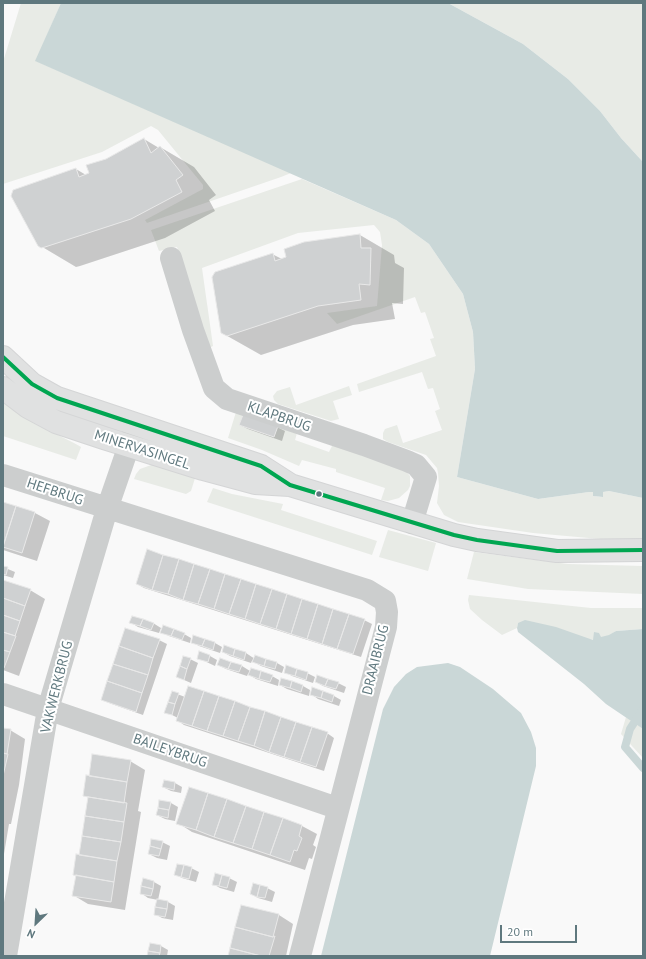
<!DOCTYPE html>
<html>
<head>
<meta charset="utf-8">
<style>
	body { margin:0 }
	#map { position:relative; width:646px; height:959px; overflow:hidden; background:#f9f9f9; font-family:"PT Sans",sans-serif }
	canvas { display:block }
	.frame { position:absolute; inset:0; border:4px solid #5f787e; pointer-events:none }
	.north { position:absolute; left:16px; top:903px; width:40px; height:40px; -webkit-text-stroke:3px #fff; paint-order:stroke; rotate:205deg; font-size:11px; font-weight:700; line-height:16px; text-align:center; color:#5f787e }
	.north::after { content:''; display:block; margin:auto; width:14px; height:18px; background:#5f787e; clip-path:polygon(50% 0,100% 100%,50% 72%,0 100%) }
	.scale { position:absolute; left:500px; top:925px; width:77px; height:18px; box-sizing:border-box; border:2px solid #5f787e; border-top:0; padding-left:5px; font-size:12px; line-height:14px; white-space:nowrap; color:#5f787e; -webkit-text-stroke:3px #fff; paint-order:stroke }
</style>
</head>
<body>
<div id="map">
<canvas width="646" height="959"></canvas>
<div class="frame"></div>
<div class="north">N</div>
<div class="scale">20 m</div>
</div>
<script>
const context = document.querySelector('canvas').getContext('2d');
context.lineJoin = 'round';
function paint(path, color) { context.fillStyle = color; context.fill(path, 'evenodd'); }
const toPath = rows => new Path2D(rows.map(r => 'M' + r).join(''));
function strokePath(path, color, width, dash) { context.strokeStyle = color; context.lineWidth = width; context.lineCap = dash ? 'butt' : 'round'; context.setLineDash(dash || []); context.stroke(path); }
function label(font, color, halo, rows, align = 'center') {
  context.font = font + ' "PT Sans",sans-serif'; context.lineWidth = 4; context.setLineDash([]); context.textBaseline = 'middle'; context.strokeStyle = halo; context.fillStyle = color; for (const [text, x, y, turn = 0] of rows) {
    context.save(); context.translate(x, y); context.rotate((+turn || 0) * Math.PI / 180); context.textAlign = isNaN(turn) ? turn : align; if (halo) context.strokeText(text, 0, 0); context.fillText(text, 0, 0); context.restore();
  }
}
paint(toPath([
	[21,3,61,3,36,61,291,173,281,177,147,223,145,220,203,189,203,185,158,130,151,126,102,152,3,184,3,62],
	[448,3,643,3,643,162,621,138,600,111,568,79,523,44],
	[302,179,396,220,429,244,463,294,473,332,475,369,457,477,538,499,589,492,593,492,593,496,602,497,603,492,609,491,643,498,643,539,600,539,533,533,458,522,444,515,437,503,439,486,438,473,437,468,426,455,388,442,383,439,383,433,385,429,397,425,403,443,442,430,435,411,440,409,433,388,428,389,422,372,359,392,357,384,436,356,430,339,434,338,425,312,421,313,415,297,337,324,327,313,377,306,382,245,380,232,374,225,298,233,202,268,213,346,209,348,177,247,159,251,151,230],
	[349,386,352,395,333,401,339,419,331,421,278,404,274,400,273,396,277,391,290,387,296,405],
	[3,398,16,409,60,436,74,443,81,447,76,460,3,436],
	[236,412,297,433,295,440,329,452,333,444,406,471,410,476,410,486,408,490,399,498,388,501,381,500,385,488,336,472,336,469,302,460,299,466,262,450,228,438],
	[154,464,196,475,191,491,186,494,134,479,136,474,140,469],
	[213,488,232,494,283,504,281,510,377,541,372,555,207,502],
	[388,530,436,543,428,571,379,557],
	[474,552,568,564,643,566,643,594,528,589,467,579],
	[469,595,591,608,643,608,643,629,616,631,609,636,593,640,518,623,517,628,502,635,482,620,470,609,468,600],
	[626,717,643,729,643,758,621,734]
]), '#e8ebe6');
paint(toPath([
	[61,3,448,3,523,44,568,79,600,111,621,138,643,162,643,498,609,491,603,492,603,497,593,496,593,492,589,492,538,499,457,477,475,369,473,332,463,294,429,244,396,220,35,61],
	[525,620,556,627,593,640,594,632,599,633,601,637,609,635,616,631,643,629,643,729,606,704,584,684,518,632,517,628,518,623],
	[448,663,460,667,493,689,521,713,531,732,536,748,536,766,490,956,321,956,383,709,394,687,406,674,417,667]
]), '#cad7d7');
paint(toPath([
	[144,139,159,148,160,147,194,167,216,195,209,200,215,211,165,238,80,266,76,267,39,245,76,169,86,175,90,174,106,160],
	[360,235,394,255,395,263,404,268,403,304,392,303,395,319,353,325,261,355,222,333,272,254,282,259],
	[240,425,277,427,285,431,282,441,248,429],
	[3,503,35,513,50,521,37,561,3,550],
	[3,567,15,572,13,578,3,575],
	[3,581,30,590,45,599,19,676,3,670],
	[137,584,364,620,372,624,361,657,144,588],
	[130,622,153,623,161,628,159,633,138,627],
	[161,632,184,634,191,638,190,643,169,636],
	[194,637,215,643,222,647,220,653,199,646,192,642],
	[159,640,167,644,143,715,109,703,102,699],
	[225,647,246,653,255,659,256,656,277,663,284,667,282,673,261,666,252,661,251,663,230,656,223,652],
	[210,656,217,660,215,666,198,658],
	[190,659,198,663,191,683,177,677],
	[218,665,242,666,250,671,272,676,279,680,278,686,256,679,248,674,247,676,226,669],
	[285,672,307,673,315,677,313,683,292,676],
	[282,679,303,686,310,690,309,696,287,689,280,685],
	[316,682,338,683,346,687,344,693,323,686],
	[172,692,185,697,327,733,334,738,324,771,184,725,177,720,178,718,166,712],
	[311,694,334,696,341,700,339,706,318,699],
	[3,729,10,730,25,739,19,785,11,824,9,824,3,860],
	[130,761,145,770,138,811,141,812,125,910,88,904,73,895,89,798,84,795,89,777],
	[175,783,182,787,181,793,171,791,163,787],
	[171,803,178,807,175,821,165,819,157,815],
	[178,823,302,826,317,834,313,845,316,847,312,859,309,858,305,870,192,832],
	[162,842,170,846,167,860,157,858,149,854],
	[191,868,199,872,196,882,182,878,175,874],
	[229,878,237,882,234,892,220,888,213,884],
	[144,879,154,882,161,886,158,900,168,902,175,906,173,920,162,918,155,914,158,900,148,898,141,893],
	[267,888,275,892,272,902,258,898,251,894],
	[242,906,279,915,293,924,286,956,229,956],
	[161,946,168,950,167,956,148,956]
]), '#0003');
strokePath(toPath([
	[643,709,630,729,625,747,643,768]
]), '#cad7d7', 8);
const building = toPath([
	[144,138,151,153,160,146,183,175,176,180,182,192,131,219,45,247,41,248,38,246,11,196,13,190,76,168,79,177,89,173,86,165,106,159,144,138],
	[360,234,361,248,371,248,370,285,359,284,361,300,318,306,227,336,221,333,212,277,215,272,273,253,275,261,286,257,284,249,304,242,360,234],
	[243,415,278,426,274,437,239,425,243,415],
	[3,502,16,506,3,546,3,502],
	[16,506,35,512,22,553,3,547,16,506],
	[147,549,163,555,152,590,136,584,147,549],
	[163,555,179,559,168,594,152,590,163,555],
	[179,559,194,564,183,600,168,594,179,559],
	[194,564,210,569,198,604,183,600,194,564],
	[3,566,8,567,6,575,3,574,3,566],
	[210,569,225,574,214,609,198,604,210,569],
	[225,574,241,579,229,614,214,609,225,574],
	[241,579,256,584,245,619,229,614,241,579],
	[3,580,31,589,25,606,3,598,3,580],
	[256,584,272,589,260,624,245,619,256,584],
	[272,589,287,594,276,629,260,624,272,589],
	[287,594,302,599,291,634,276,629,287,594],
	[3,598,25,606,20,621,3,615,3,598],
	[302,599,318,604,307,639,291,634,302,599],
	[318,604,333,609,322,644,307,639,318,604],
	[333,609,349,614,337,649,322,644,333,609],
	[349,614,365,619,353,654,337,649,349,614],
	[3,615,20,621,15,636,3,632,3,615],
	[132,616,143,619,140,626,129,623,132,616],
	[143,619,154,623,151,630,140,626,143,619],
	[163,625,174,629,171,636,160,633,163,625],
	[125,628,160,639,153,658,119,646,125,628],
	[174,629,185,633,182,640,171,636,174,629],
	[3,632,16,636,10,652,3,650,3,632],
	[193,635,205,639,202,646,191,643,193,635],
	[205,639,215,642,213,650,202,646,205,639],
	[224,645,235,649,233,656,222,652,224,645],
	[119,646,153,658,148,675,113,664,119,646],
	[235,649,246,652,244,660,233,656,235,649],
	[3,650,10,652,4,668,3,667,3,650],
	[199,651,210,655,208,662,197,659,199,651],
	[255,655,266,659,264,666,252,662,255,655],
	[183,656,191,658,187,669,180,666,183,656],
	[220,658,231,662,228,669,217,665,220,658],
	[266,659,277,662,275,669,264,666,266,659],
	[231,662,242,665,239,672,228,669,231,662],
	[113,664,148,675,142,693,107,681,113,664],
	[286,665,297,669,295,676,284,673,286,665],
	[180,666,187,669,184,680,176,677,180,666],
	[251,668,261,671,259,679,248,675,251,668],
	[297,669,308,672,306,680,295,676,297,669],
	[261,671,273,675,270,682,259,679,261,671],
	[317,675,328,679,325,686,315,682,317,675],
	[281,678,292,681,290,688,279,685,281,678],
	[328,679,339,682,336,689,325,686,328,679],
	[107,681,142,693,136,712,101,700,107,681],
	[292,681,303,685,301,692,290,688,292,681],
	[188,686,204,691,192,726,176,721,188,686],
	[312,687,323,691,321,698,310,695,312,687],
	[172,691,179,693,175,704,168,702,172,691],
	[204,691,219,696,207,731,192,726,204,691],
	[323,691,334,695,332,702,321,698,323,691],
	[219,696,235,701,223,736,207,731,219,696],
	[235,701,250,707,238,741,223,736,235,701],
	[168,702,175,704,172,715,164,713,168,702],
	[250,707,265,711,254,746,238,741,250,707],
	[265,711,281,717,269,752,254,746,265,711],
	[281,717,296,722,284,757,269,752,281,717],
	[296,722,312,727,300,762,284,757,296,722],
	[312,727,328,732,316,767,300,762,312,727],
	[3,728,11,729,7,754,3,753,3,728],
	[3,753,8,754,3,776,3,753],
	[92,754,131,760,127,782,89,776,92,754],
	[86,775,127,782,124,803,83,796,86,775],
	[164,780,175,782,174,790,162,787,164,780],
	[189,787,208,793,196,830,176,824,189,787],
	[208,793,227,799,214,837,196,830,208,793],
	[88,797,127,803,124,822,85,816,88,797],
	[227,799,246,806,233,843,214,837,227,799],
	[159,800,171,802,169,810,158,808,159,800],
	[246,806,264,812,252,849,233,843,246,806],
	[158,808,169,810,168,818,156,815,158,808],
	[264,812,283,818,270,855,252,849,264,812],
	[85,816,124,822,121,842,82,836,85,816],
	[283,818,302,825,299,836,302,838,297,851,294,850,290,862,270,855,283,818],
	[82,836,121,842,117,861,79,855,82,836],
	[151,839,163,841,161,849,150,846,151,839],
	[150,846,161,849,159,856,148,854,150,846],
	[76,854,117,861,114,882,73,875,76,854],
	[177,864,184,865,181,877,174,875,177,864],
	[184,865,192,867,189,879,181,877,184,865],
	[215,873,222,875,219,886,212,885,215,873],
	[76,875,114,882,111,902,72,896,76,875],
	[222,875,230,877,227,888,219,886,222,875],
	[143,878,154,881,153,889,141,886,143,878],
	[253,883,260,885,257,897,250,894,253,883],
	[260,885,268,887,265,898,257,897,260,885],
	[141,886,153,889,151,896,140,894,141,886],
	[157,899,168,901,167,909,155,907,157,899],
	[241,905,279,914,273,937,235,927,241,905],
	[155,907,167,909,165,917,154,915,155,907],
	[235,927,273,937,275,936,269,956,261,956,230,948,235,927],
	[150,943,161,945,160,953,148,951,150,943],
	[230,948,261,956,228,956,230,948],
	[148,951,160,953,159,956,147,956,148,951]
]);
paint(building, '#cfd1d2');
strokePath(building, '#e8e8e8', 1);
const secondary = toPath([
	[3,357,32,384,57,398,261,466,289,484],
	[3,388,28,407,56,422,104,438,203,469,255,483,290,485,454,535,477,540,557,551,643,550]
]);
strokePath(secondary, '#d4d5d6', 24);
strokePath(toPath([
	[171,258,193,330,214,388,227,399,364,445,407,461,416,465,426,477,412,523],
	[3,475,367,590,385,601,387,612,386,627,300,956],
	[3,694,337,808],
	[6,956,48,709,107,509,136,425]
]), '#cccece', 22);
strokePath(secondary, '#e0e1e1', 22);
strokePath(toPath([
	[3,357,32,384,57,398,261,466,290,485,454,535,477,540,557,551,643,550]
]), '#00a651', 4);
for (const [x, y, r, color] of [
	[319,494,3.5,"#5f787e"]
]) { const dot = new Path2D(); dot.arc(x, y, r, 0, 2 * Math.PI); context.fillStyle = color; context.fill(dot); strokePath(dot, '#fff', 1.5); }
label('14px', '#5f787e', '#fff', [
	["KLAPBRUG",279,417,19],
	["MINERVASINGEL",142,450,18],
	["HEFBRUG",55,492,18],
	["DRAAIBRUG",376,660,-76],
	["VAKWERKBRUG",57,687,-76],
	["BAILEYBRUG",170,751,19]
]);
</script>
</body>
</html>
